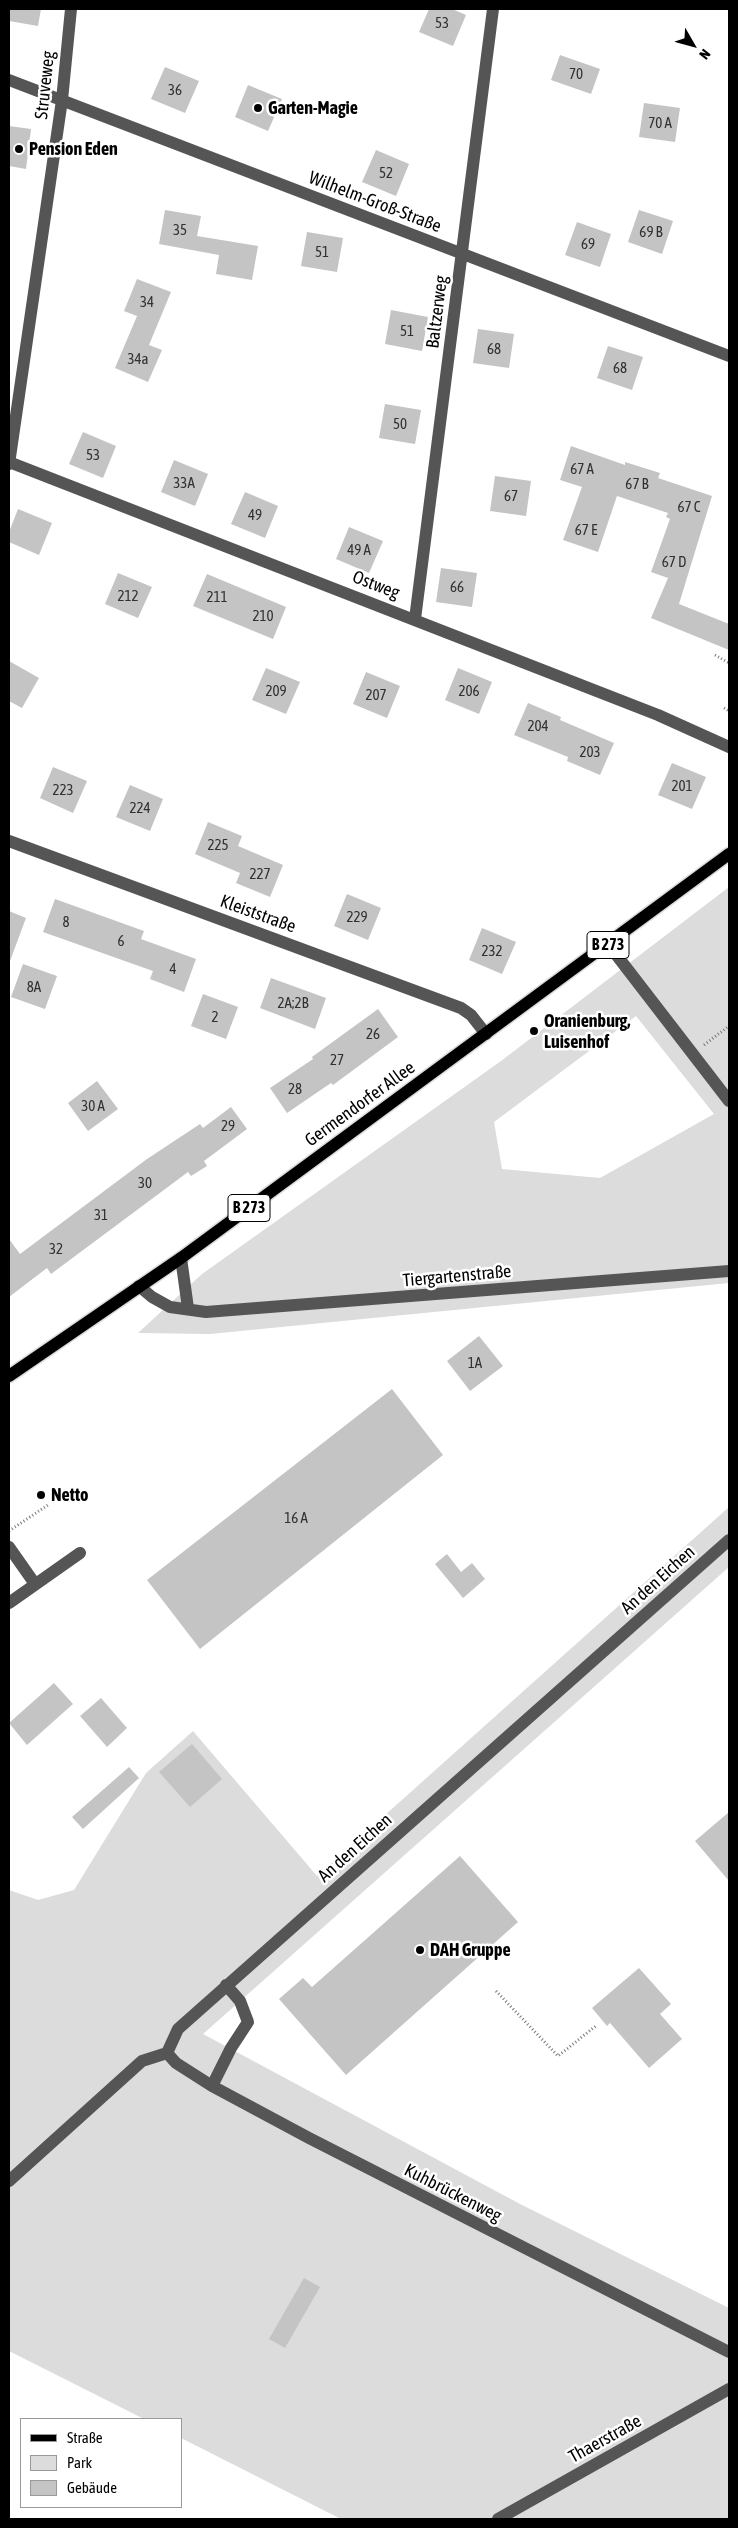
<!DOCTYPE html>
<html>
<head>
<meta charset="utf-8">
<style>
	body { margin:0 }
	#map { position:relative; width:738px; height:2528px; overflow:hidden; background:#fff; font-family:"Asap Condensed",sans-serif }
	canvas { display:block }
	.frame { position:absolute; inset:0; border:10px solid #000; pointer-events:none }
	.legend { position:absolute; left:20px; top:2418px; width:162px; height:90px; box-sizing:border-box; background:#fff; border:1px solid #999; margin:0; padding:6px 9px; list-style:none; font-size:15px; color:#000 }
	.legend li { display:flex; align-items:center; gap:10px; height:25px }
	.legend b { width:25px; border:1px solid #999 }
	.north { position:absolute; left:668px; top:20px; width:50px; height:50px; -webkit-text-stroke:4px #fff; paint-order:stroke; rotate:128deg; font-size:14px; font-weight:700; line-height:20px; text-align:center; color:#000 }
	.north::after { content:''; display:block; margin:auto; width:18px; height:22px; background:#000; clip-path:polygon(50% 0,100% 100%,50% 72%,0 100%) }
</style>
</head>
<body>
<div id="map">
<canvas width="738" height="2528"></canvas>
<div class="frame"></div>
<ul class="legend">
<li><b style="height:6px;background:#000"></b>Straße</li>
<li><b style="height:14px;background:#dcdcdc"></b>Park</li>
<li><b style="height:14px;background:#c4c4c4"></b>Gebäude</li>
</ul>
<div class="north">N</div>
</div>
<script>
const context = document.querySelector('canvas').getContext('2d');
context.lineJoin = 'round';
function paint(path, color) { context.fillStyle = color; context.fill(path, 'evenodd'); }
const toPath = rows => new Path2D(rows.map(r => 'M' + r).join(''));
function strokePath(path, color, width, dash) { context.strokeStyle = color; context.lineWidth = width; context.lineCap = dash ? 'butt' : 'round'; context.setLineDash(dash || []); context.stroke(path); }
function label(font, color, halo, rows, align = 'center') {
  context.font = font + ' "Asap Condensed",sans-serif'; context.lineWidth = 5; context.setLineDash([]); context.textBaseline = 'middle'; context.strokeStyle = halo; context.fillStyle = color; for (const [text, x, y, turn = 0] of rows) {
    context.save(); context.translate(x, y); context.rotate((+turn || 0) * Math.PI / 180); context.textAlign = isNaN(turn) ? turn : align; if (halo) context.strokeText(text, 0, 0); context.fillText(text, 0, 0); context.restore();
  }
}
paint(toPath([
	[729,887,729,1283,210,1334,138,1333,202,1274,501,1061],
	[636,1016,714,1114,600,1178,502,1169,494,1122],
	[729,1507,729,1567,203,2034,520,2204,729,2308,729,2519,341,2519,181,2438,181,2419,144,2419,9,2351,9,1890,38,1900,74,1890,146,1773,193,1731,317,1876]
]), '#dcdcdc');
paint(toPath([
	[9,9,41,9,38,26,9,21],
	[429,9,452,9,466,15,453,46,419,32],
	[560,55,600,69,591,94,551,80],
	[165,67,199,81,185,113,151,99],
	[248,85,282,99,268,131,235,117],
	[644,103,680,108,675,142,639,137],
	[9,126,31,129,26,169,9,166],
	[376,150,409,164,396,196,362,182],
	[165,210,201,216,197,236,258,246,252,280,216,274,219,255,159,244],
	[639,210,673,221,662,254,628,242],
	[577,222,611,234,600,267,565,255],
	[307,232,343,238,337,272,301,266],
	[137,279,171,292,149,345,162,350,148,382,115,368,137,316,124,311],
	[391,310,428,317,422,351,385,344],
	[478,329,514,334,509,368,473,363],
	[608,346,643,357,632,390,597,378],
	[385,404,421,410,415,444,379,438],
	[83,432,116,446,103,478,69,464],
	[571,446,625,465,625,462,660,473,658,478,712,496,679,604,729,624,729,650,651,618,668,578,651,572,670,519,666,517,668,513,617,496,598,552,563,540,582,487,560,480],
	[174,460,208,474,195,506,161,492],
	[495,476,531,481,526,516,490,511],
	[245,492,278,506,265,538,231,524],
	[18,509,52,523,39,555,9,542,9,532],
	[349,527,383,541,369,573,336,559],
	[441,568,477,573,472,607,436,602],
	[118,573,152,587,138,618,105,604],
	[207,574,286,607,273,639,193,606],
	[9,661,39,678,22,708,9,701],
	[266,668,300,682,286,714,252,700],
	[458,668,492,682,479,714,445,700],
	[366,672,400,686,387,718,353,704],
	[528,703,561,717,560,720,614,743,600,775,567,761,568,757,514,735],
	[672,763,706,777,692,809,658,795],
	[53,767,87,781,73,813,40,798],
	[130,785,163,799,150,831,116,817],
	[208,822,242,836,238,846,283,865,270,897,236,883,240,873,195,854],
	[347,894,381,908,368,940,334,926],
	[55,899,144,931,141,939,196,959,184,992,150,979,153,971,43,932],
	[9,911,26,918,10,961,9,960],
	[482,928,516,942,502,974,469,960],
	[23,964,57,976,45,1009,11,997],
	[271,978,326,998,315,1029,260,1008],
	[203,994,238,1007,226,1039,191,1026],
	[378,1009,398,1037,333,1085,331,1083,287,1113,270,1088,313,1059,312,1057],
	[97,1081,118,1109,88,1131,68,1103],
	[231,1107,247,1129,204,1161,207,1166,191,1176,188,1172,51,1274,47,1268,9,1297,9,1239,20,1254,147,1159,200,1124,203,1128],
	[479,1336,503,1366,470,1391,447,1361],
	[392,1389,443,1455,200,1649,147,1580],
	[447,1554,461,1572,472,1563,485,1579,463,1598,435,1564],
	[54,1683,73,1704,27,1745,9,1723],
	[101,1698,127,1728,107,1747,80,1716],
	[192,1744,222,1779,190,1807,159,1772],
	[129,1767,139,1778,83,1829,72,1817],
	[729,1812,729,1881,695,1841],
	[460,1856,518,1922,346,2075,279,1999,303,1978,312,1987],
	[639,1968,671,2004,660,2014,682,2039,649,2068,610,2023,607,2026,592,2008],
	[304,2278,320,2287,285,2348,269,2339]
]), '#c4c4c4');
const major = toPath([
	[9,1376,181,1258,729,854]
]);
strokePath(major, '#dbdbdb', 15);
strokePath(toPath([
	[715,655,729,663],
	[724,708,729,711],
	[704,1045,729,1026],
	[9,1531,48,1505],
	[496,1991,558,2056,597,2025]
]), '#777', 3, [1, 2.5]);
strokePath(toPath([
	[9,80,729,356],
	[9,462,658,715,729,747],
	[9,464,62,100,71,9],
	[415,619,493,9],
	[9,841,461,1008,471,1015,486,1034],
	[608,944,729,1101],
	[181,1258,188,1308],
	[139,1286,152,1297,170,1307,206,1312,729,1271],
	[9,1547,35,1584],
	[9,1603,80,1553],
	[167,2053,176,2063,212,2086,309,2138,729,2352],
	[212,2086,231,2048,248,2022,240,2001,226,1985],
	[9,2181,142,2061,167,2053,178,2029,729,1540],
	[498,2519,729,2389]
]), '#555', 12);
strokePath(major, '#000', 12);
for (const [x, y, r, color] of [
	[258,108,5,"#000"],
	[19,149,5,"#000"],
	[534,1031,5,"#000"],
	[41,1495,5,"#000"],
	[420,1950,5,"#000"]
]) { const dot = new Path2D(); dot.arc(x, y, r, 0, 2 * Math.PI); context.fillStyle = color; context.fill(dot); strokePath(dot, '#fff', 2); }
label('15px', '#313131', null, [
	["53",442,23],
	["70",576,74],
	["36",175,90],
	["70 A",660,123],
	["52",386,173],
	["35",180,230],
	["69 B",651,232],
	["69",588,244],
	["51",322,252],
	["34",147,302],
	["51",407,331],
	["68",494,349],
	["34a",138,359],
	["68",620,368],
	["50",400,424],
	["53",93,455],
	["67 A",582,469],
	["33A",184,483],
	["67 B",637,484],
	["67",511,496],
	["67 C",689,507],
	["49",255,515],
	["67 E",586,530],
	["49 A",359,550],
	["67 D",674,562],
	["66",457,587],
	["212",128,596],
	["211",217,597],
	["210",263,616],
	["209",276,691],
	["206",469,691],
	["207",376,695],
	["204",538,726],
	["203",590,752],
	["201",682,786],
	["223",63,790],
	["224",140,808],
	["225",218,845],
	["227",260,874],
	["229",357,917],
	["8",66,922],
	["6",121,941],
	["232",492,951],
	["4",173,969],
	["8A",34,987],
	["2A;2B",293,1003],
	["2",215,1017],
	["26",373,1034],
	["27",337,1060],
	["28",295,1089],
	["30 A",93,1106],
	["29",228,1126],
	["30",145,1183],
	["31",101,1215],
	["32",56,1249],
	["1A",475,1363],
	["16 A",296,1518]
]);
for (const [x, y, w] of [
	[608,945,42],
	[249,1208,42]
]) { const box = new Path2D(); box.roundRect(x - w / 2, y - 13.5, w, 27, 4); context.fillStyle = '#fff'; context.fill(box); strokePath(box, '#000', 1); }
label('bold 16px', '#000', null, [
	["B 273",608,945],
	["B 273",249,1208]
]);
label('18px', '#000', '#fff', [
	["Struveweg",45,85,-84],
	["Wilhelm-Groß-Straße",375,202,21],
	["Baltzerweg",437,312,-83],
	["Ostweg",376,585,21],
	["Kleiststraße",258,914,20],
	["Germendorfer Allee",360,1104,-36],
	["Tiergartenstraße",457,1276,-5],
	["An den Eichen",658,1580,-42],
	["An den Eichen",355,1848,-42],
	["Kuhbrückenweg",453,2193,27],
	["Thaerstraße",605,2439,-29]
]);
label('bold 18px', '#000', '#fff', [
	["Garten-Magie",268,108],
	["Pension Eden",29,149],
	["Oranienburg,",544,1021],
	["Luisenhof",544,1042],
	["Netto",51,1495],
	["DAH Gruppe",430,1950]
], 'left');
</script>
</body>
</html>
